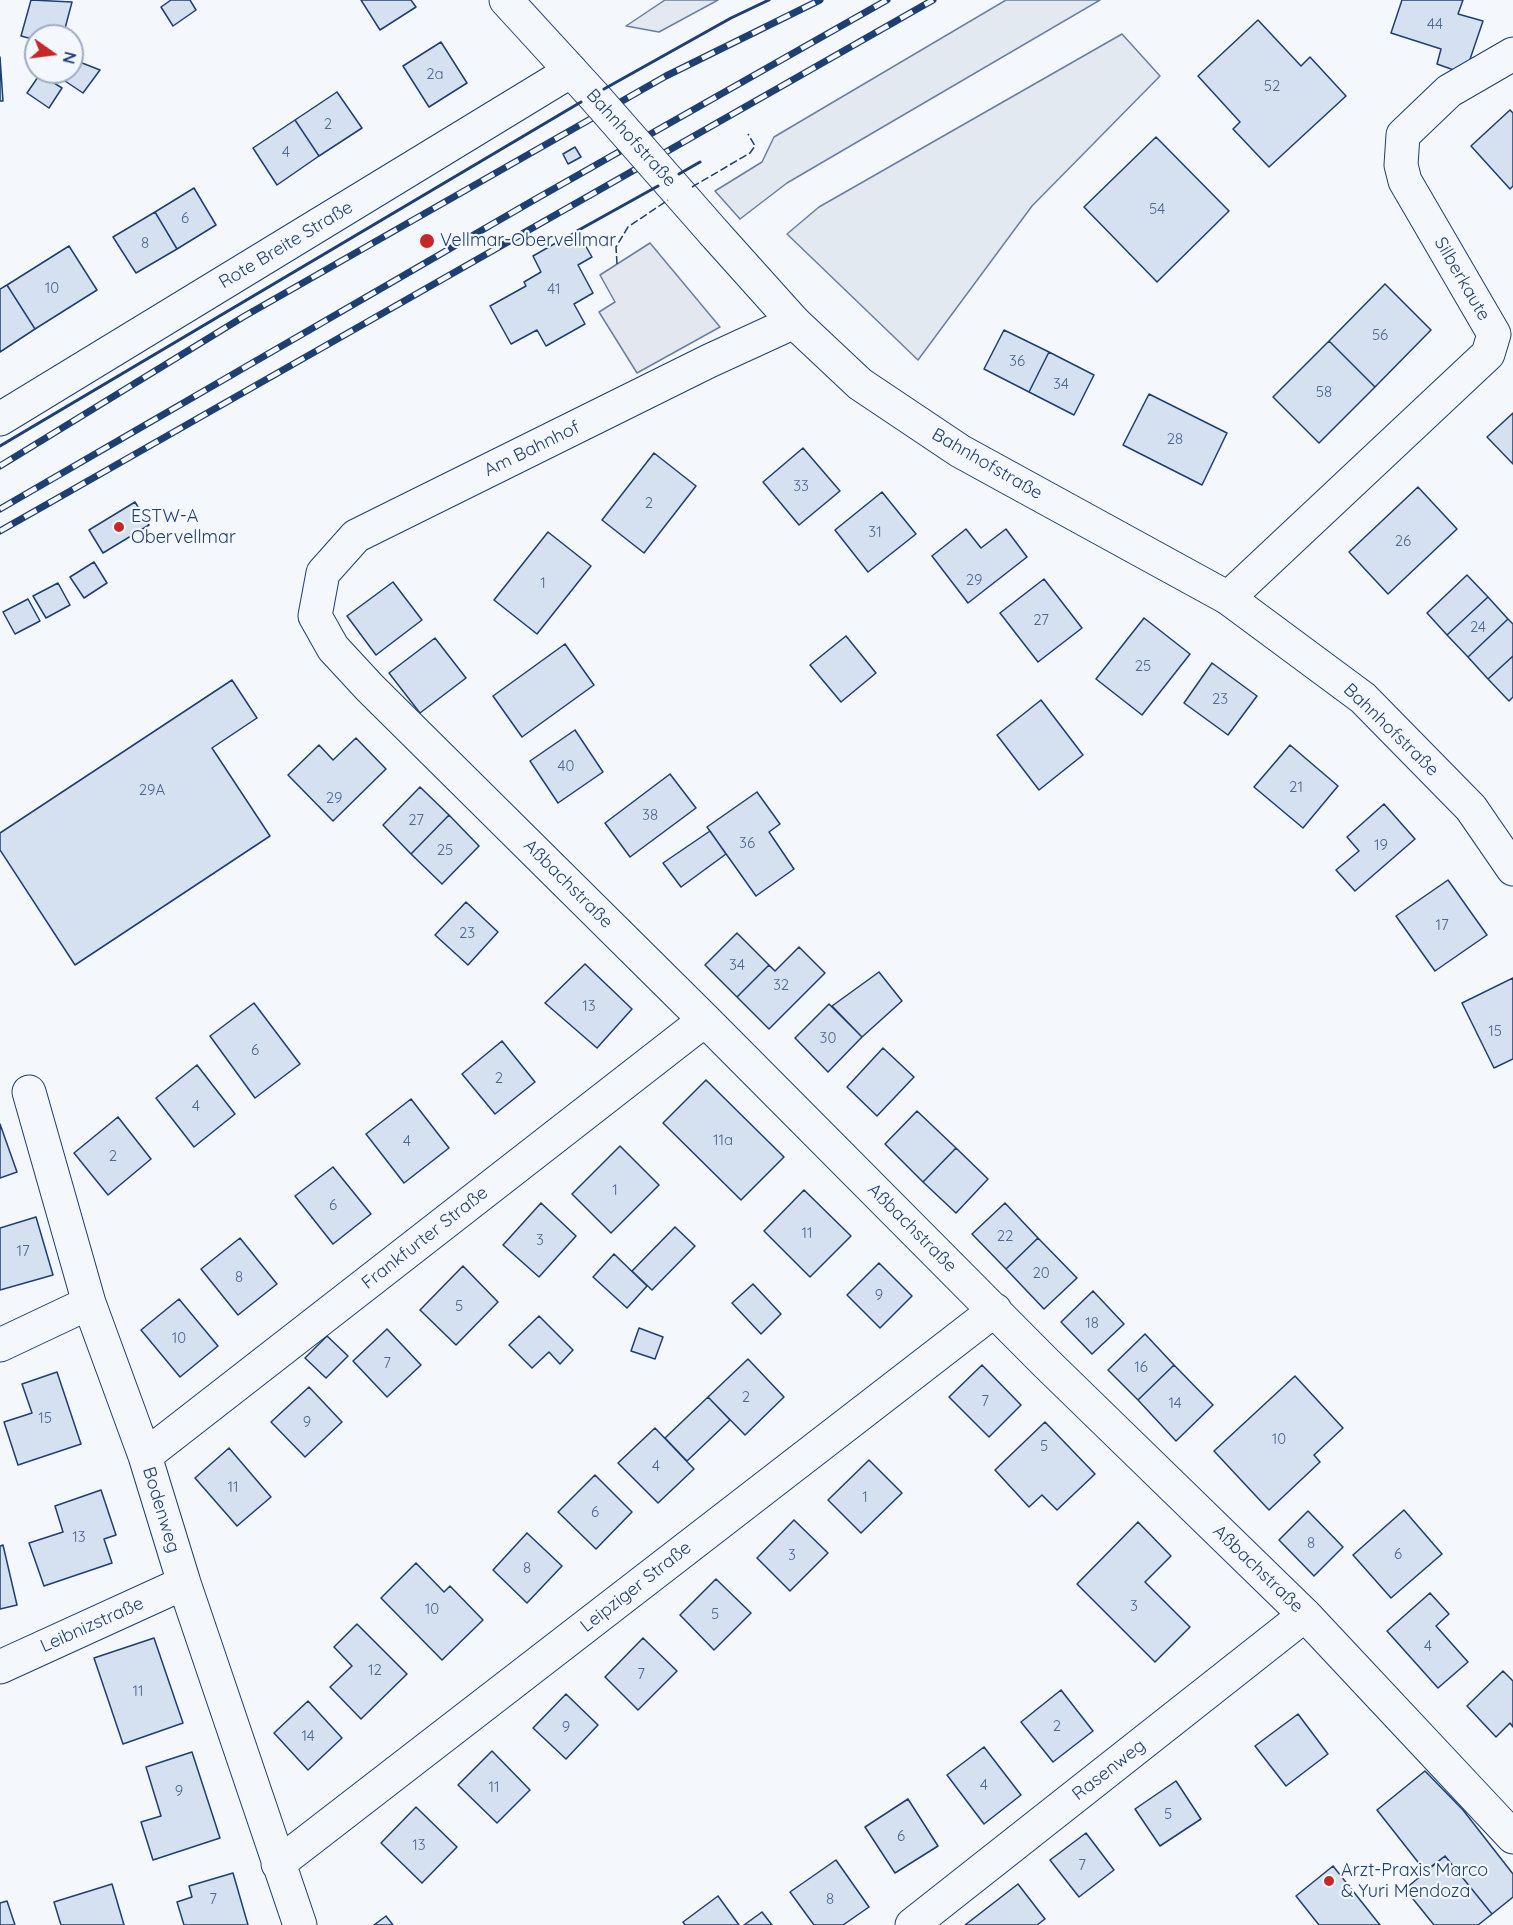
<!DOCTYPE html>
<html>
<head>
<meta charset="utf-8">
<style>
	body { margin:0 }
	#map { position:relative; width:1513px; height:1925px; overflow:hidden; background:#f4f7fb; font-family:Quicksand,sans-serif }
	canvas { display:block }
	.north { position:absolute; left:24px; top:24px; width:60px; height:60px; box-sizing:border-box; background:#f4f7fb; border:2px solid #9eadc5; border-radius:50%; rotate:104deg; font-size:16px; font-weight:700; line-height:24px; text-align:center; color:#1d3f73 }
	.north::after { content:''; display:block; margin:auto; width:21px; height:27px; background:#c62828; clip-path:polygon(50% 0,100% 100%,50% 72%,0 100%) }
</style>
</head>
<body>
<div id="map">
<canvas width="1513" height="1925"></canvas>
<div class="north">N</div>
</div>
<script>
const context = document.querySelector('canvas').getContext('2d');
context.lineJoin = 'round';
function paint(path, color) { context.fillStyle = color; context.fill(path, 'evenodd'); }
const toPath = rows => new Path2D(rows.map(r => 'M' + r).join(''));
function strokePath(path, color, width, dash) { context.strokeStyle = color; context.lineWidth = width; context.lineCap = dash ? 'butt' : 'round'; context.setLineDash(dash || []); context.stroke(path); }
function label(font, color, halo, rows, align = 'center') {
  context.font = font + ' Quicksand,sans-serif'; context.lineWidth = 4.5; context.setLineDash([]); context.textBaseline = 'middle'; context.strokeStyle = halo; context.fillStyle = color; for (const [text, x, y, turn = 0] of rows) {
    context.save(); context.translate(x, y); context.rotate((+turn || 0) * Math.PI / 180); context.textAlign = isNaN(turn) ? turn : align; if (halo) context.strokeText(text, 0, 0); context.fillText(text, 0, 0); context.restore();
  }
}
const green = toPath([
	[665,0,718,0,659,32,626,26,665,0],
	[1006,0,1100,0,787,183,740,219,715,191,762,162,774,137,1006,0],
	[1122,34,1160,76,1032,206,918,360,787,234,819,207,1122,34]
]);
paint(green, '#e3e9f0');
strokePath(green, '#687fa3', 1.5);
const parking = toPath([
	[650,243,720,327,637,373,599,312,615,302,600,275,650,243]
]);
paint(parking, '#e3e8f0');
strokePath(parking, '#687fa3', 1.5);
const building = toPath([
	[31,0,72,2,63,36,36,36,36,40,21,36,31,0],
	[171,0,190,0,196,10,173,26,161,7,171,0],
	[361,0,411,0,416,7,380,30,361,0],
	[1402,0,1463,0,1458,14,1483,21,1465,74,1437,64,1441,49,1391,33,1402,0],
	[1258,20,1301,66,1310,57,1346,96,1269,167,1233,129,1240,122,1198,76,1258,20],
	[441,42,467,83,429,107,403,66,441,42],
	[0,57,3,101,0,101,0,57],
	[72,59,100,70,83,93,56,75,58,72,72,72,72,59],
	[40,74,62,88,49,108,27,93,40,74],
	[337,92,362,128,319,156,295,120,337,92],
	[1510,110,1513,113,1513,186,1510,189,1471,146,1510,110],
	[295,120,319,156,277,185,253,148,295,120],
	[1156,137,1229,211,1157,282,1084,207,1156,137],
	[575,147,581,157,568,164,563,154,575,147],
	[194,188,216,225,177,249,155,212,194,188],
	[155,212,177,249,136,273,113,237,155,212],
	[577,231,592,257,578,265,593,293,574,304,585,324,546,346,537,330,511,344,490,306,526,286,524,282,541,272,533,256,577,231],
	[69,246,97,290,35,329,7,285,69,246],
	[1385,284,1431,330,1375,387,1329,341,1385,284],
	[7,285,35,329,0,352,0,289,7,285],
	[1004,330,1049,352,1029,392,984,369,1004,330],
	[1329,341,1375,387,1319,443,1273,397,1329,341],
	[1049,352,1094,375,1074,415,1029,392,1049,352],
	[1149,394,1227,433,1202,485,1123,445,1149,394],
	[1513,413,1513,464,1487,437,1513,413],
	[803,448,840,491,799,525,763,482,803,448],
	[654,453,696,486,644,553,602,520,654,453],
	[1418,487,1457,529,1388,594,1349,552,1418,487],
	[882,492,916,534,868,572,835,530,882,492],
	[135,502,149,525,103,553,89,530,135,502],
	[966,529,981,548,1006,529,1027,557,968,603,932,556,966,529],
	[548,532,591,566,537,634,494,600,548,532],
	[94,562,107,583,84,598,70,577,94,562],
	[1467,575,1488,597,1447,635,1427,613,1467,575],
	[1044,579,1082,628,1038,662,1000,613,1044,579],
	[393,582,422,620,376,655,347,616,393,582],
	[58,583,70,605,46,618,33,596,58,583],
	[1488,597,1508,619,1468,657,1447,635,1488,597],
	[28,599,40,621,15,634,3,612,28,599],
	[1144,618,1190,654,1142,715,1096,679,1144,618],
	[1508,619,1513,624,1513,656,1488,679,1468,657,1508,619],
	[846,636,876,673,841,702,810,665,846,636],
	[435,638,466,678,420,713,389,673,435,638],
	[565,644,594,685,522,737,493,696,565,644],
	[1513,656,1513,697,1509,701,1488,679,1513,656],
	[1212,663,1257,696,1228,735,1184,703,1212,663],
	[232,680,257,718,212,748,270,836,75,965,0,850,0,833,232,680],
	[1041,700,1083,755,1039,790,997,735,1041,700],
	[575,730,603,772,558,803,530,761,575,730],
	[356,738,386,769,333,821,288,775,319,745,333,760,356,738],
	[1290,745,1338,786,1303,828,1254,787,1290,745],
	[670,774,696,808,630,857,605,823,670,774],
	[420,787,449,815,411,854,383,825,420,787],
	[757,792,780,824,769,832,794,869,756,896,707,827,757,792],
	[1384,804,1415,839,1355,891,1336,870,1359,851,1347,837,1384,804],
	[449,815,479,846,442,884,411,854,449,815],
	[710,831,726,854,681,887,663,863,710,831],
	[1448,880,1487,935,1435,971,1396,916,1448,880],
	[466,902,498,932,468,965,435,935,466,902],
	[737,933,769,965,737,997,705,965,737,933],
	[799,947,825,973,769,1029,737,997,769,965,775,971,799,947],
	[585,964,632,1009,597,1048,545,1003,585,964],
	[879,972,902,1001,862,1037,832,1006,879,972],
	[1513,978,1513,1059,1494,1068,1462,1003,1513,978],
	[254,1003,300,1064,255,1098,210,1036,254,1003],
	[829,1004,862,1037,828,1072,795,1038,829,1004],
	[502,1041,535,1082,495,1114,462,1074,502,1041],
	[883,1048,914,1077,877,1116,847,1087,883,1048],
	[197,1065,235,1114,194,1147,156,1098,197,1065],
	[706,1080,784,1157,741,1200,663,1123,706,1080],
	[411,1099,449,1148,404,1183,366,1134,411,1099],
	[917,1111,956,1148,923,1182,885,1144,917,1111],
	[118,1117,151,1159,108,1195,74,1153,118,1117],
	[0,1124,17,1172,0,1178,0,1124],
	[620,1146,659,1185,611,1233,572,1194,620,1146],
	[956,1148,988,1179,956,1213,923,1182,956,1148],
	[333,1167,371,1214,333,1244,295,1196,333,1167],
	[804,1190,851,1236,810,1277,764,1231,804,1190],
	[541,1203,576,1236,539,1277,503,1245,541,1203],
	[1005,1203,1038,1238,1006,1269,972,1234,1005,1203],
	[36,1217,53,1275,0,1290,0,1228,36,1217],
	[675,1227,695,1246,652,1290,632,1271,675,1227],
	[240,1238,277,1284,238,1315,201,1269,240,1238],
	[1038,1238,1077,1278,1044,1309,1006,1269,1038,1238],
	[614,1254,647,1286,627,1308,593,1277,614,1254],
	[879,1263,912,1296,880,1328,847,1295,879,1263],
	[463,1266,498,1302,456,1345,420,1310,463,1266],
	[753,1284,781,1314,761,1334,732,1303,753,1284],
	[1093,1291,1124,1324,1092,1354,1061,1322,1093,1291],
	[179,1299,218,1346,180,1377,141,1330,179,1299],
	[539,1316,573,1350,560,1364,549,1352,532,1368,509,1345,539,1316],
	[639,1328,663,1337,655,1359,631,1351,639,1328],
	[387,1329,421,1365,387,1397,353,1361,387,1329],
	[1145,1334,1174,1365,1138,1400,1108,1370,1145,1334],
	[327,1336,348,1356,326,1378,305,1358,327,1336],
	[748,1359,784,1397,745,1435,708,1397,748,1359],
	[982,1365,1021,1405,989,1437,949,1397,982,1365],
	[1174,1365,1213,1405,1176,1441,1138,1400,1174,1365],
	[57,1372,81,1444,18,1465,4,1422,32,1413,22,1384,57,1372],
	[1295,1376,1343,1428,1314,1455,1320,1462,1269,1510,1214,1451,1295,1376],
	[309,1387,342,1422,305,1457,271,1422,309,1387],
	[708,1397,730,1420,687,1461,665,1438,708,1397],
	[1045,1422,1095,1474,1057,1510,1042,1495,1029,1507,995,1470,1045,1422],
	[655,1428,694,1469,658,1503,618,1463,655,1428],
	[229,1448,271,1497,237,1526,195,1478,229,1448],
	[869,1460,902,1493,861,1533,828,1500,869,1460],
	[595,1475,632,1512,596,1549,558,1512,595,1475],
	[101,1490,116,1535,104,1539,112,1563,44,1586,29,1543,63,1532,55,1506,101,1490],
	[1404,1510,1442,1554,1391,1598,1353,1555,1404,1510],
	[1308,1511,1343,1547,1314,1576,1279,1540,1308,1511],
	[794,1520,828,1553,790,1591,757,1558,794,1520],
	[1138,1522,1171,1556,1145,1582,1190,1627,1155,1662,1077,1584,1138,1522],
	[527,1533,562,1566,527,1603,493,1570,527,1533],
	[3,1545,17,1605,0,1609,0,1546,3,1545],
	[416,1563,444,1592,450,1586,483,1620,442,1660,381,1598,416,1563],
	[716,1579,751,1613,714,1650,680,1615,716,1579],
	[1430,1593,1449,1614,1436,1626,1468,1662,1438,1688,1387,1631,1430,1593],
	[357,1624,407,1674,361,1719,330,1687,352,1666,334,1647,357,1624],
	[154,1638,183,1723,123,1744,94,1658,154,1638],
	[643,1638,677,1671,638,1710,605,1677,643,1638],
	[1503,1671,1513,1681,1513,1727,1510,1723,1496,1737,1467,1706,1503,1671],
	[1061,1690,1093,1731,1053,1762,1021,1722,1061,1690],
	[566,1694,598,1725,566,1759,533,1728,566,1694],
	[308,1701,342,1738,308,1770,274,1733,308,1701],
	[1298,1714,1328,1754,1286,1786,1255,1746,1298,1714],
	[984,1747,1021,1795,984,1824,947,1775,984,1747],
	[492,1751,530,1790,497,1823,458,1785,492,1751],
	[192,1752,220,1838,153,1860,141,1822,161,1816,146,1767,192,1752],
	[1425,1771,1463,1810,1513,1874,1513,1897,1492,1914,1445,1856,1425,1871,1377,1810,1425,1771],
	[1176,1781,1201,1819,1160,1846,1135,1809,1176,1781],
	[908,1799,938,1846,895,1873,865,1827,908,1799],
	[416,1807,457,1847,422,1883,381,1843,416,1807],
	[1086,1833,1114,1870,1079,1897,1050,1860,1086,1833],
	[1445,1856,1492,1914,1478,1925,1434,1925,1405,1889,1445,1856],
	[836,1860,869,1907,843,1925,814,1925,790,1892,836,1860],
	[1333,1866,1380,1925,1319,1925,1296,1896,1333,1866],
	[233,1873,248,1925,184,1925,177,1902,192,1897,189,1886,233,1873],
	[112,1884,124,1925,61,1925,54,1902,112,1884],
	[1018,1884,1045,1919,1037,1925,965,1925,1018,1884],
	[718,1896,739,1925,685,1925,683,1922,718,1896],
	[7,1901,15,1925,0,1925,0,1903,7,1901],
	[762,1912,772,1925,744,1925,762,1912],
	[386,1916,393,1925,374,1925,386,1916]
]);
paint(building, '#d5e0f0');
strokePath(building, '#1d3f73', 1.5);
const minor = toPath([
	[794,322,709,361,356,536,323,573,315,616,333,648,370,688,705,1020,1046,1363,1305,1615,1513,1837],
	[0,419,571,71],
	[1228,598,1488,354,1494,334,1405,181,1401,165,1403,135,1449,91,1513,54],
	[29,1092,89,1303,145,1456,184,1583,300,1925],
	[0,1345,89,1303],
	[145,1456,705,1020],
	[0,1667,184,1583],
	[278,1864,995,1310],
	[912,1925,1305,1615]
]);
const major = toPath([
	[506,0,593,95],
	[715,234,794,322,860,384,960,451,1228,598,1363,698,1471,808,1513,869]
]);
strokePath(minor, '#1d3f73', 35);
strokePath(major, '#1d3f73', 35);
strokePath(minor, '#f4f7fb', 33);
strokePath(major, '#f4f7fb', 33);
const rail = toPath([
	[0,466,243,317,666,76,820,0],
	[0,509,534,200,887,0],
	[0,531,933,0]
]);
strokePath(rail, '#1d3f73', 7);
strokePath(rail, '#f4f7fb', 4.5, [14]);
const majorBridge = toPath([
	[593,95,715,234]
]);
strokePath(majorBridge, '#1d3f73', 35, []);
strokePath(majorBridge, '#f4f7fb', 33);
strokePath(toPath([
	[692,187,750,153,755,146,748,134],
	[617,264,616,247,628,227,668,200]
]), '#1d3f73', 1.5, [8, 3]);
strokePath(toPath([
	[604,89,731,18,769,0],
	[679,174,700,162],
	[577,231,658,186],
	[0,446,581,102]
]), '#1d3f73', 3);
for (const [x, y, r, color] of [
	[427,241,8,"#c62828"],
	[119,527,6,"#c62828"],
	[1329,1881,6,"#c62828"]
]) { const dot = new Path2D(); dot.arc(x, y, r, 0, 2 * Math.PI); context.fillStyle = color; context.fill(dot); strokePath(dot, '#f4f7fb', 2); }
label('15px', '#4b6792', null, [
	["44",1435,24],
	["2a",435,74],
	["52",1272,86],
	["2",328,124],
	["4",286,152],
	["54",1157,209],
	["6",185,218],
	["8",145,243],
	["10",52,288],
	["41",554,289],
	["56",1380,335],
	["36",1017,361],
	["34",1061,384],
	["58",1324,392],
	["28",1175,439],
	["33",801,486],
	["2",649,503],
	["31",875,532],
	["26",1403,541],
	["29",974,580],
	["1",543,583],
	["27",1041,620],
	["24",1478,627],
	["25",1143,666],
	["23",1220,699],
	["40",566,766],
	["21",1296,787],
	["29A",152,790],
	["29",334,798],
	["38",650,815],
	["27",416,820],
	["36",747,843],
	["19",1381,845],
	["25",445,850],
	["17",1442,925],
	["23",467,933],
	["34",737,965],
	["32",781,985],
	["13",589,1006],
	["15",1495,1031],
	["30",828,1038],
	["6",255,1050],
	["2",499,1078],
	["4",196,1106],
	["11a",723,1140],
	["4",407,1141],
	["2",113,1156],
	["1",615,1190],
	["6",333,1205],
	["11",807,1233],
	["22",1005,1236],
	["3",540,1240],
	["17",23,1251],
	["20",1041,1273],
	["8",239,1277],
	["9",879,1295],
	["5",459,1306],
	["18",1092,1323],
	["10",179,1338],
	["7",387,1363],
	["16",1141,1367],
	["2",746,1397],
	["7",985,1401],
	["14",1175,1403],
	["15",45,1418],
	["9",307,1422],
	["10",1279,1439],
	["5",1044,1446],
	["4",656,1466],
	["11",233,1487],
	["1",865,1497],
	["6",595,1512],
	["13",79,1537],
	["8",1311,1543],
	["6",1398,1554],
	["3",792,1555],
	["8",527,1568],
	["3",1134,1606],
	["10",432,1609],
	["5",715,1614],
	["4",1428,1646],
	["12",375,1670],
	["7",641,1674],
	["11",138,1691],
	["2",1057,1726],
	["9",566,1727],
	["14",308,1736],
	["4",984,1785],
	["11",494,1787],
	["9",179,1791],
	["5",1168,1814],
	["6",901,1836],
	["13",419,1845],
	["7",1082,1865],
	["7",213,1899],
	["8",830,1899]
]);
label('18px', '#1d3f73', '#f4f7fb', [
	["Bahnhofstraße",631,138,48],
	["Rote Breite Straße",286,245,-31],
	["Silberkaute",1462,279,60],
	["Am Bahnhof",532,449,-26],
	["Bahnhofstraße",987,464,30],
	["Bahnhofstraße",1391,730,44],
	["Aßbachstraße",568,884,45],
	["Aßbachstraße",912,1228,45],
	["Frankfurter Straße",425,1238,-38],
	["Bodenweg",161,1510,73],
	["Aßbachstraße",1258,1569,44],
	["Leipziger Straße",636,1587,-38],
	["Leibnizstraße",92,1625,-24],
	["Rasenweg",1109,1770,-38]
]);
label('18px', '#1d3f73', '#f4f7fb', [
	["Vellmar-Obervellmar",440,241],
	["ESTW-A",131,517],
	["Obervellmar",131,538],
	["Arzt-Praxis Marco",1341,1871],
	["& Yuri Mendoza",1341,1892]
], 'left');
</script>
</body>
</html>
